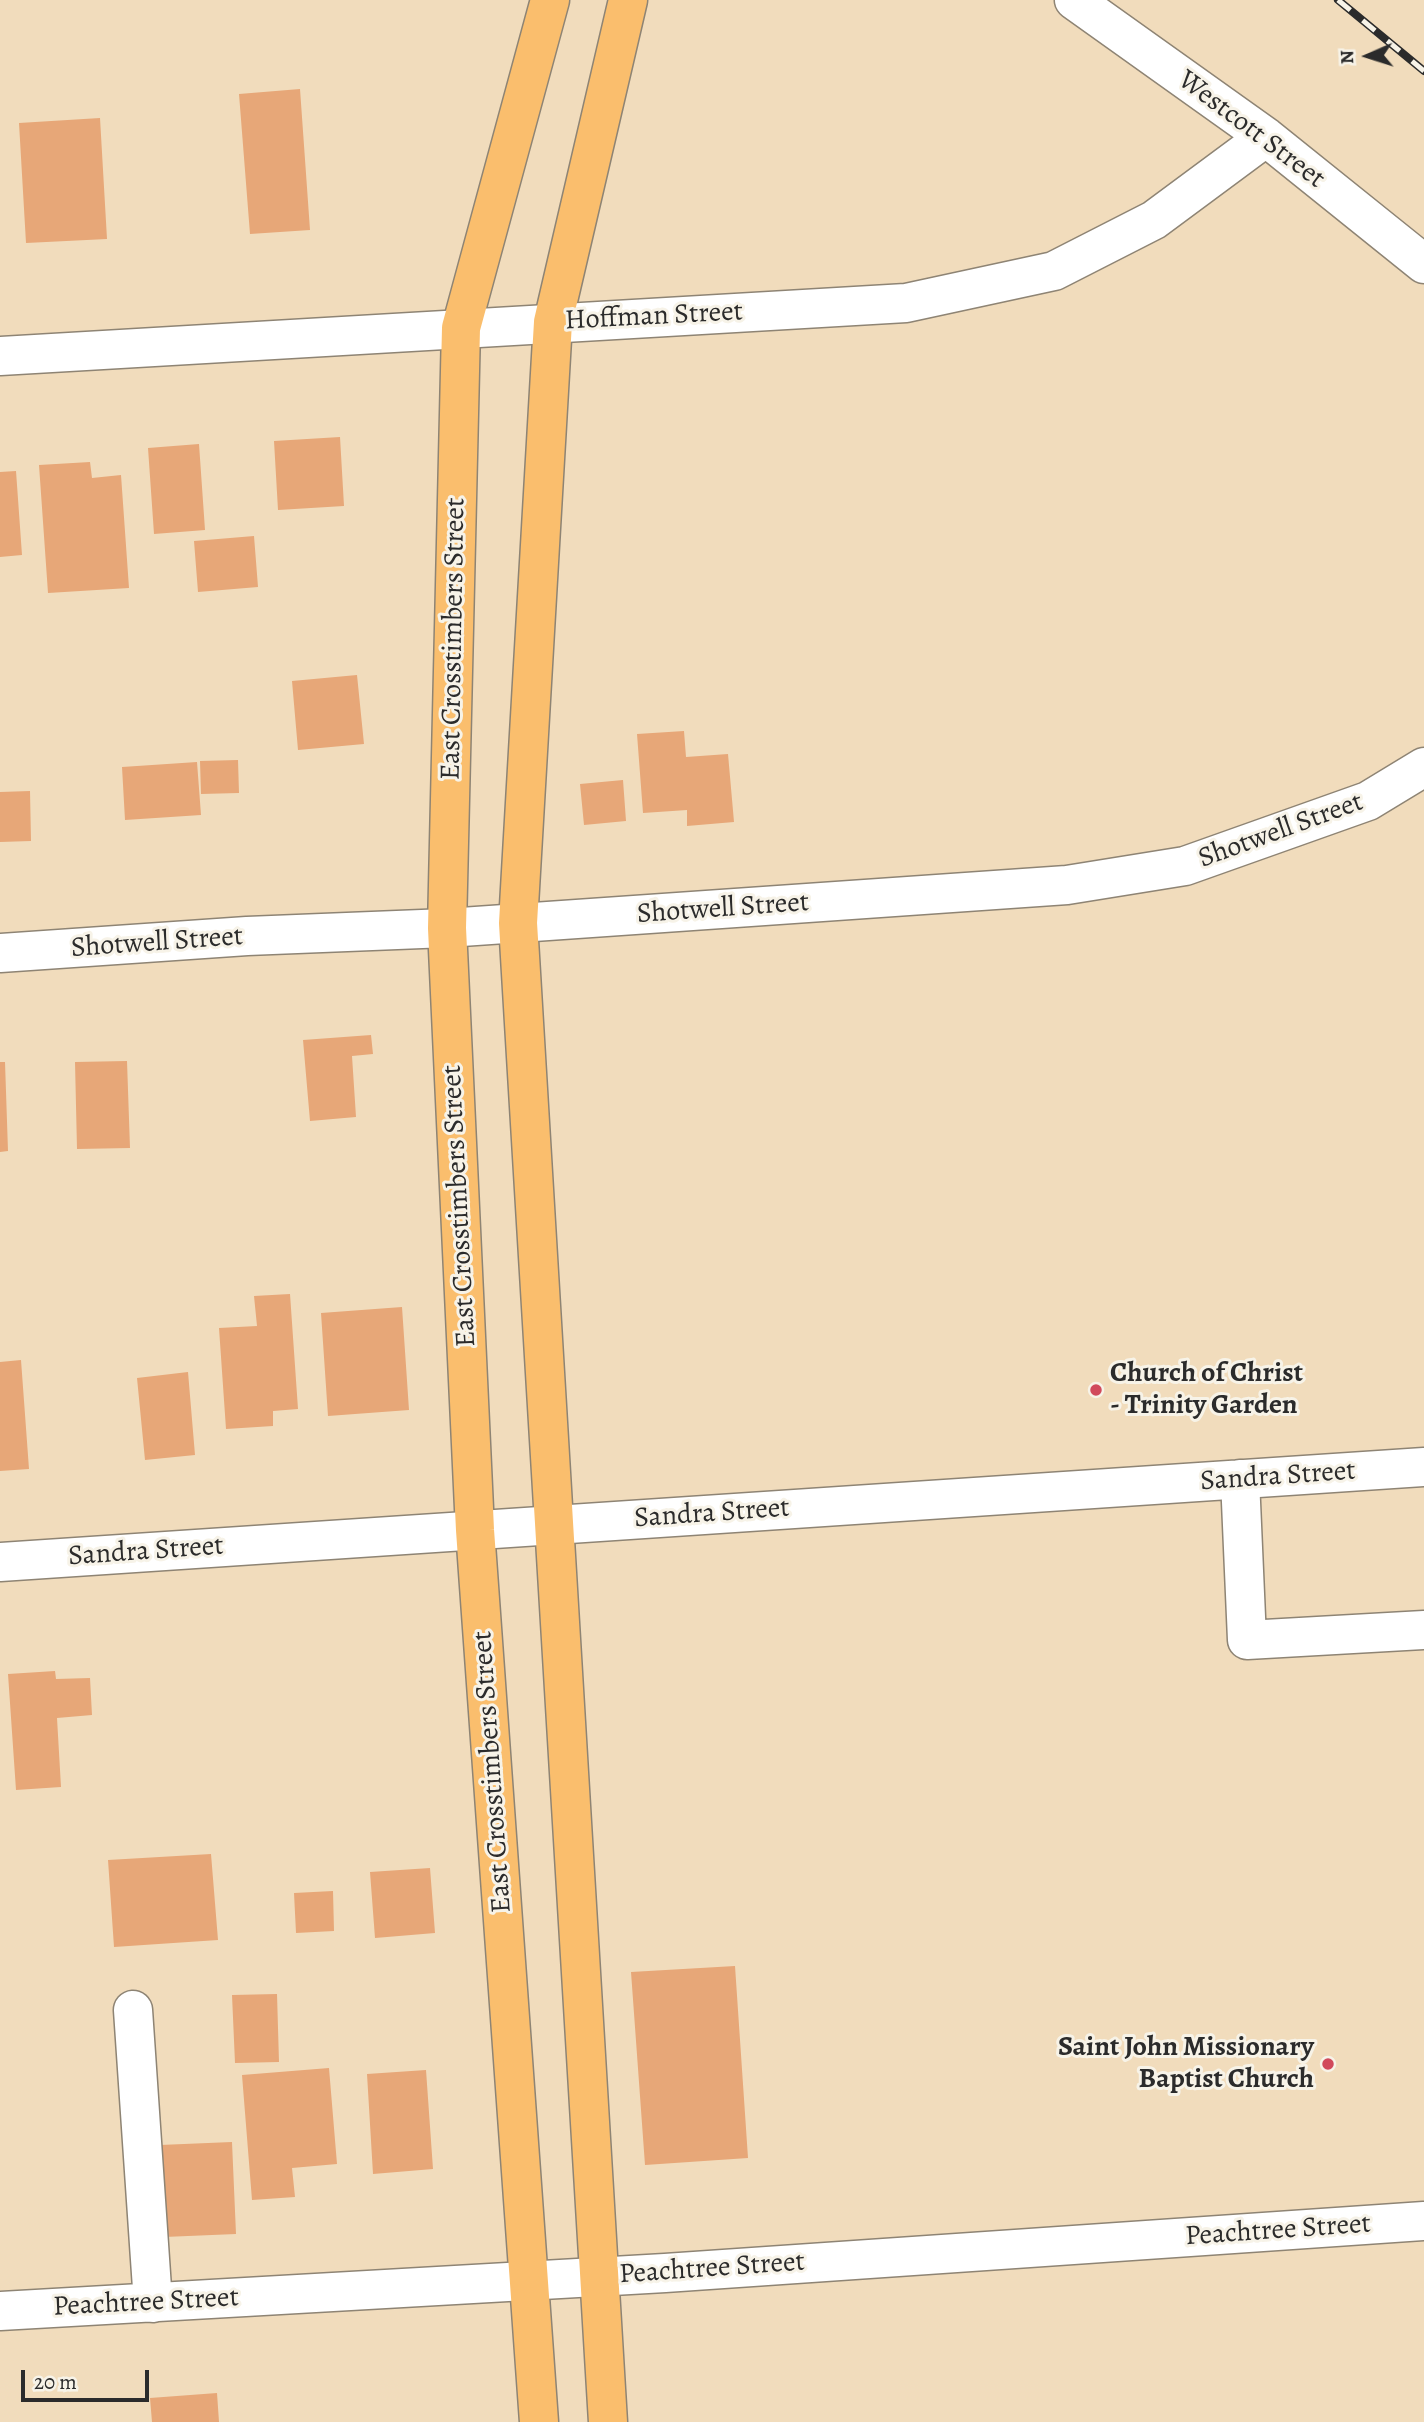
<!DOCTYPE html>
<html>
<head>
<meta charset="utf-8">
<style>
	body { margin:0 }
	#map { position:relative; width:1424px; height:2422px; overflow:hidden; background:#f1dcbc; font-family:Alegreya,serif }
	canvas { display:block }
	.north { position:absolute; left:1333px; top:21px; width:70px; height:70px; -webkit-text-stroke:5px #f7f3e8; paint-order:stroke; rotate:267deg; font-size:19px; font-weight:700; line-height:28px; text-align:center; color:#2b2b2b }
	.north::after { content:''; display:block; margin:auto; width:24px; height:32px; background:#2b2b2b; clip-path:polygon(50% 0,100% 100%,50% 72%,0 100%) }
	.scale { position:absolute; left:21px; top:2370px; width:128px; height:32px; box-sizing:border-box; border:4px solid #2b2b2b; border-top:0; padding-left:9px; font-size:21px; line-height:24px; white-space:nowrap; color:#2b2b2b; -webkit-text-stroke:5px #f7f3e8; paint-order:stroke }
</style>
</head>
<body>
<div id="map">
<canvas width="1424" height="2422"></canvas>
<div class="north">N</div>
<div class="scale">20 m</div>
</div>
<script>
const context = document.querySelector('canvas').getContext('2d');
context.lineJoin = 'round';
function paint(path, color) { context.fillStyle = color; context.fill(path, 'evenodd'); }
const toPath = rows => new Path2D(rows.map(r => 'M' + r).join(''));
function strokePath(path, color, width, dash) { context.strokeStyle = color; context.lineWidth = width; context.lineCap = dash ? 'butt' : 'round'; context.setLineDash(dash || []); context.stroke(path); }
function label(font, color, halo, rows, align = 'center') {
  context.font = font + ' Alegreya,serif'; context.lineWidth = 6; context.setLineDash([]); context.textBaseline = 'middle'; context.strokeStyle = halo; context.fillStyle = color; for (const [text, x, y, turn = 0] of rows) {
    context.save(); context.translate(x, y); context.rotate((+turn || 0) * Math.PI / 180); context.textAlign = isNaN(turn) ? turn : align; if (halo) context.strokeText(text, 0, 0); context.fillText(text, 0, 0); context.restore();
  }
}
paint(toPath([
	[300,89,310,230,250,234,239,94],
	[100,118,107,239,26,243,19,123],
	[340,437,344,506,278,510,274,441],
	[199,444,205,530,154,534,148,448],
	[90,462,92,478,121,475,129,588,48,593,39,465],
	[16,471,22,555,0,557,0,472],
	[254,536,258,587,198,592,194,541],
	[357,675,364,744,298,750,292,681],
	[684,731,686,757,728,754,734,822,687,826,687,810,643,813,637,734],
	[238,760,239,793,201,794,200,761],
	[197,762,201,815,125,820,122,767],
	[623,780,626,821,584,825,580,784],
	[30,791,31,841,0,842,0,792],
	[371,1035,373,1054,352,1056,356,1117,310,1121,303,1040],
	[127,1061,130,1148,77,1149,75,1062],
	[0,1062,5,1062,8,1151,0,1152],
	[290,1294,298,1409,273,1411,273,1426,226,1429,219,1328,257,1326,254,1296],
	[402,1307,409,1410,328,1416,321,1313],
	[21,1360,29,1469,0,1471,0,1362],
	[188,1372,195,1455,145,1460,137,1378],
	[55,1671,56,1679,90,1678,92,1715,57,1718,61,1787,16,1790,8,1674],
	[211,1854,218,1940,114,1947,108,1860],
	[430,1868,435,1933,375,1938,370,1872],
	[333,1891,334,1931,296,1933,294,1893],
	[735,1966,748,2158,645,2165,631,1972],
	[277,1994,279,2062,235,2063,232,1995],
	[329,2068,337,2164,292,2168,295,2197,252,2200,242,2075],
	[426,2070,433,2169,373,2174,367,2074],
	[232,2142,236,2234,164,2237,160,2145],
	[217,2393,219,2422,152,2422,150,2398]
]), '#e7a778');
const minor = toPath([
	[1074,0,1266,137,1424,264],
	[0,356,906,303,1054,271,1154,220,1266,137],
	[0,953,247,936,447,928,1067,885,1185,866,1368,801,1424,767],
	[1240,1479,1247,1640,1424,1630],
	[0,1562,1424,1467],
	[133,2010,153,2303],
	[0,2311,665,2273,1424,2221]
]);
const major = toPath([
	[539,2422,475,1530,447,928,461,328,550,0],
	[608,2422,518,923,553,322,628,0]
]);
strokePath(minor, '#8e8474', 41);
strokePath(major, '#8e8474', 41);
strokePath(minor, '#fff', 38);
strokePath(major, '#fabe6d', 38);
const rail = toPath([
	[1338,0,1424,71]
]);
strokePath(rail, '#2b2b2b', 8);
strokePath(rail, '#f7f3e8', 5, [16]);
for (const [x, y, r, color] of [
	[1096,1390,7,"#d1495b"],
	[1328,2064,7,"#d1495b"]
]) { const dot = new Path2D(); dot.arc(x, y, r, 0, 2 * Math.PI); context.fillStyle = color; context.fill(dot); strokePath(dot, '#f7f3e8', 2.5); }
label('28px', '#2b2b2b', '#f7f3e8', [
	["Westcott Street",1251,130,37],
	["Hoffman Street",654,317,-3],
	["East Crosstimbers Street",454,639,-89],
	["Shotwell Street",1281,831,-20],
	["Shotwell Street",723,909,-4],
	["Shotwell Street",157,943,-4],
	["East Crosstimbers Street",460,1206,-93],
	["Sandra Street",1278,1477,-4],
	["Sandra Street",712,1514,-4],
	["Sandra Street",146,1552,-4],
	["East Crosstimbers Street",493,1772,-94],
	["Peachtree Street",1278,2231,-4],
	["Peachtree Street",712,2269,-4],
	["Peachtree Street",146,2303,-3]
]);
label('bold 28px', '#2b2b2b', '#f7f3e8', [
	["Church of Christ",1110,1374],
	["- Trinity Garden",1110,1406],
	["Saint John Missionary",1314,2048,"right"],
	["Baptist Church",1314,2080,"right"]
], 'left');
</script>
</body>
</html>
